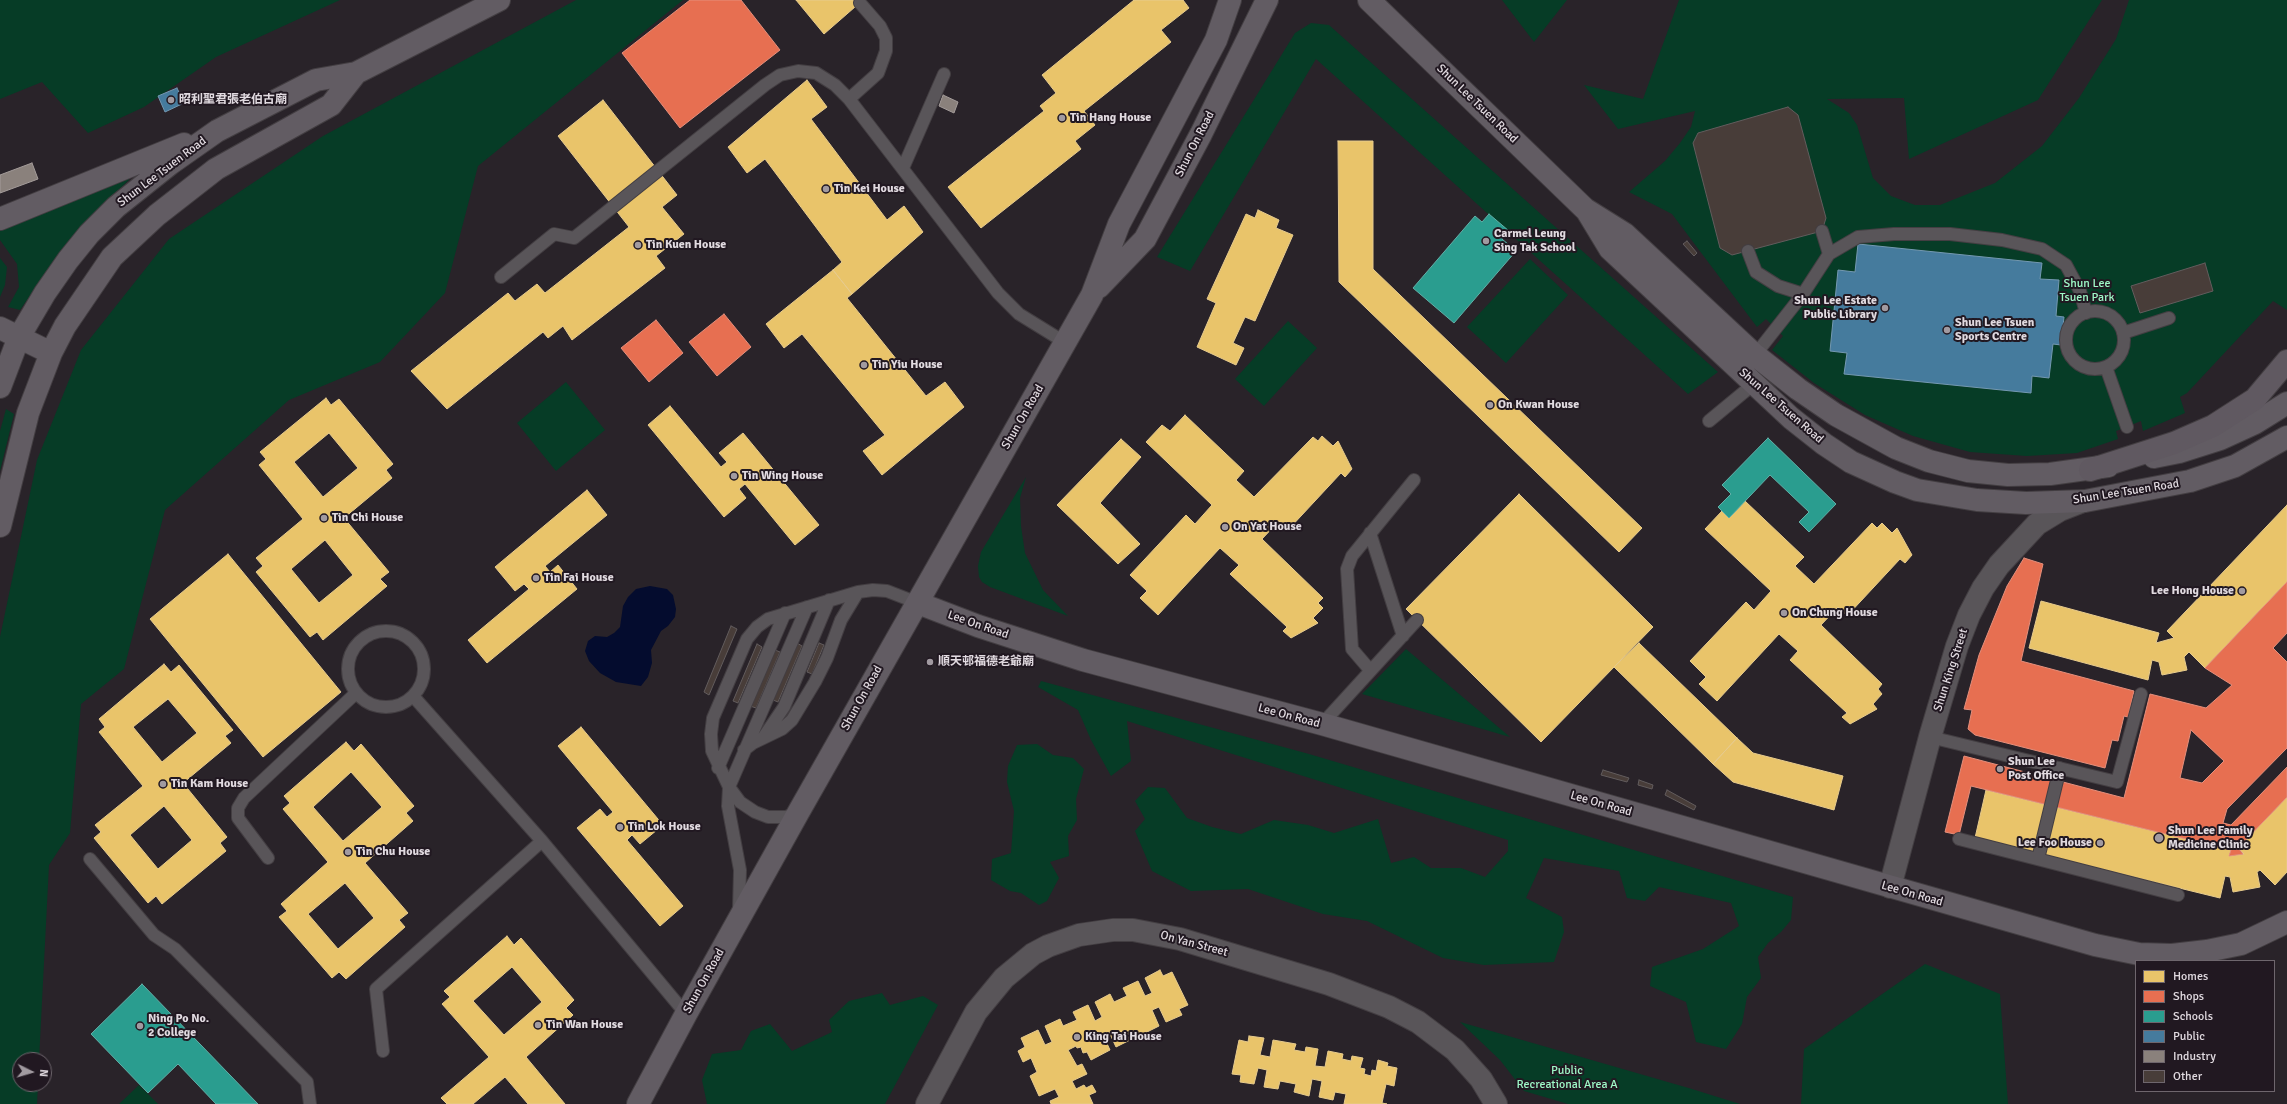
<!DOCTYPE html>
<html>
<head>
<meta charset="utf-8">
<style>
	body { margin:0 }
	#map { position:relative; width:2287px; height:1104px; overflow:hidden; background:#292329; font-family:Signika,sans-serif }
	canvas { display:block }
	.legend { position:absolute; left:2135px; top:960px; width:140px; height:132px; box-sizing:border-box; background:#211821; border:1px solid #6e666d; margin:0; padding:5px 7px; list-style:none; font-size:12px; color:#e1dae0 }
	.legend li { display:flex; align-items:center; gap:8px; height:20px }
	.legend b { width:20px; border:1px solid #6e666d }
	.north { position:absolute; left:12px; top:1052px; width:40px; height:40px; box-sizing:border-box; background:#211821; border:1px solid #6e666d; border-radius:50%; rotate:95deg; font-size:11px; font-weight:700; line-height:16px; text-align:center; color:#e1dae0 }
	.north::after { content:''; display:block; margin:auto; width:14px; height:18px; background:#a19aa0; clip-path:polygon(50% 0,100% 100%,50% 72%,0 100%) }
</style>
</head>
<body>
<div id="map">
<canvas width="2287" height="1104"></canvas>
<ul class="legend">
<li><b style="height:11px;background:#e9c46a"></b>Homes</li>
<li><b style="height:11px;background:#e76f51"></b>Shops</li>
<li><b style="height:11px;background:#2a9d8f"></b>Schools</li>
<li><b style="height:11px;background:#457b9d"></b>Public</li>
<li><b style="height:11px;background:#8a817c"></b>Industry</li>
<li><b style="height:11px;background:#483d39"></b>Other</li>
</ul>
<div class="north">N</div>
</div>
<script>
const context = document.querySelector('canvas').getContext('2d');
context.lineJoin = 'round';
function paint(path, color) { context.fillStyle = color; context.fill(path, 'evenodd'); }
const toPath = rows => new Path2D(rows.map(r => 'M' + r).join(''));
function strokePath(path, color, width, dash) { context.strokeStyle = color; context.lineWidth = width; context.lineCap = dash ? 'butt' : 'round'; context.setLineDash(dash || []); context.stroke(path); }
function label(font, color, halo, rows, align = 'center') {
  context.font = font + ' Signika,"Noto Sans TC",sans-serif'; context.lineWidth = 4; context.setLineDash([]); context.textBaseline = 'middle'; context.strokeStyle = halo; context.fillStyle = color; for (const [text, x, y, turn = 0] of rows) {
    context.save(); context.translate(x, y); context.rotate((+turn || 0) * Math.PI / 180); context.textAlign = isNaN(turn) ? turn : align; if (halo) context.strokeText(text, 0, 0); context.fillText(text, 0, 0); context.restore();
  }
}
paint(toPath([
	[0,0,340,0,216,57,144,107,88,133,42,82,0,99],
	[576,0,683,0,478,166,445,293,380,362,289,400,165,510,124,669,81,704,70,833,49,865,39,1060,20,1060,20,1084,38,1084,37,1104,0,1104,0,637,37,460,81,350,169,239,323,136],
	[1502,0,1567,0,1534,42],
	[1679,0,2102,0,2038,100,1909,159,1904,98,1827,99,1849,113,1857,125,1873,178,1891,196,1915,205,1940,205,1995,183,2042,146,2079,98,2116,39,2129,0,2287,0,2287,310,2273,301,2187,393,2180,397,2185,413,2143,431,2141,421,2116,431,2118,439,2077,453,2027,456,1970,452,1913,436,1865,415,1814,383,1772,350,1783,336,1766,319,1757,327,1672,214,1629,192,1665,161,1680,143,1691,127,1695,111,1618,129,1584,85,1643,99],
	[1311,23,1329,25,1718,372,1688,394,1316,59,1190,271,1157,257,1295,33],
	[128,177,129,180,96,211,64,247,20,310,8,307,19,287,17,264,0,240,0,229],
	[0,258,7,267,5,285,0,297],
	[1530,259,1568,295,1506,363,1467,327],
	[1288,321,1317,348,1264,406,1235,379],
	[566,382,605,430,556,471,517,423],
	[6,409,14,414,0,471,0,431],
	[1026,477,1020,498,1021,526,1025,553,1043,590,1068,616,990,587,982,582,979,577,978,566,981,552],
	[1406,649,1510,737,1362,694],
	[1041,681,1309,754,1793,897,1791,920,1781,932,1768,943,1758,957,1761,978,1747,997,1742,1024,1726,1049,1696,1042,1686,1002,1650,986,1652,967,1703,949,1739,926,1731,903,1659,887,1645,901,1627,898,1619,871,1544,858,1526,898,1562,917,1564,932,1554,962,1484,965,1443,958,1367,921,1323,914,1248,889,1191,891,1152,871,1135,831,1145,819,1135,801,1148,787,1165,788,1187,818,1212,827,1241,834,1274,820,1308,825,1334,833,1378,819,1391,863,1414,857,1431,868,1461,868,1485,877,1508,851,1508,840,1127,721,1131,761,1111,776,1091,740,1078,710,1038,687],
	[1037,744,1053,755,1073,758,1084,769,1076,799,1077,820,1068,836,1069,856,1050,862,1059,878,1047,901,1039,905,1021,893,1010,891,991,880,992,859,1011,853,1014,811,1007,782,1008,766,1017,745],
	[1925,964,2000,994,2008,1104,1801,1104,1804,1049],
	[882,993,890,1005,923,996,938,1005,885,1104,707,1104,702,1080,712,1054,741,1050,751,1031,770,1024,792,1051,832,1032,829,1020,849,1001],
	[1460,1022,1692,1089,1740,1104,1568,1104,1524,1091,1500,1060],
	[139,1085,158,1104,119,1104]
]), '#063c26');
paint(toPath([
	[650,586,667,589,673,595,676,609,675,617,668,626,661,631,651,650,652,663,648,677,641,686,616,682,600,673,589,661,585,651,588,641,595,636,607,637,614,633,620,627,623,606,628,597,636,589]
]), '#040c2e');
const homes = toPath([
	[796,0,863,0,824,34,796,0],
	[1134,0,1183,0,1189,8,1161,30,1171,42,1084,111,1095,125,1075,141,1081,149,981,228,948,187,1044,111,1040,106,1056,93,1042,75,1134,0],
	[807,80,827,107,811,119,887,220,904,206,923,232,852,294,833,270,842,262,765,159,747,173,728,147,807,80],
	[603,100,677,195,662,207,684,234,656,256,665,268,572,340,563,326,548,338,543,332,447,409,411,371,508,293,515,301,537,284,545,293,629,227,558,136,603,100],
	[1338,141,1373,141,1373,269,1642,528,1619,552,1339,282,1338,141],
	[1258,210,1279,220,1276,228,1293,235,1255,321,1245,317,1233,343,1244,348,1236,365,1197,347,1216,303,1207,299,1246,214,1255,218,1258,210],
	[833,270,852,294,847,298,926,396,945,382,964,407,882,475,863,451,885,435,802,334,784,348,766,324,833,270],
	[326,398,331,405,339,399,393,464,386,470,392,478,344,518,389,572,380,579,387,586,323,640,317,632,310,637,256,572,263,566,256,558,303,519,259,465,266,459,260,452,326,398],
	[329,433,358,468,323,497,294,462,329,433],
	[325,540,353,575,319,603,291,569,325,540],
	[670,406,721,467,727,462,719,453,743,433,819,525,795,545,745,484,739,489,746,498,724,517,648,425,670,406],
	[1185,415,1244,471,1236,480,1254,497,1313,437,1318,441,1322,436,1333,446,1338,441,1352,469,1345,477,1341,473,1288,530,1279,521,1262,539,1323,598,1318,603,1323,608,1313,618,1318,623,1291,638,1283,631,1287,627,1230,574,1239,565,1220,548,1158,615,1140,598,1147,591,1130,575,1186,515,1195,524,1212,505,1146,442,1162,425,1170,431,1185,415],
	[1121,439,1141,457,1100,503,1140,544,1118,564,1057,505,1121,439],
	[587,490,607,515,545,566,550,572,558,565,577,589,487,663,468,640,529,589,524,584,515,591,495,567,587,490],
	[1519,494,1653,627,1541,742,1406,609,1519,494],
	[1745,501,1804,557,1795,566,1814,584,1872,523,1877,528,1882,523,1892,533,1897,528,1912,555,1905,563,1900,559,1847,616,1838,607,1821,625,1882,684,1878,689,1882,694,1873,704,1877,709,1850,724,1842,717,1847,713,1790,660,1798,651,1779,634,1717,701,1699,684,1706,677,1690,661,1746,602,1754,610,1771,591,1705,529,1722,511,1729,518,1745,501],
	[2287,505,2287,582,2205,668,2189,652,2184,657,2187,670,2162,675,2159,662,2152,660,2148,680,2029,648,2041,601,2159,633,2156,643,2174,638,2167,631,2287,505],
	[228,554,341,692,263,757,150,619,228,554],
	[1639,643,1737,738,1713,764,1614,667,1639,643],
	[164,664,171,672,179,665,233,730,225,736,231,743,183,783,227,837,220,843,226,851,162,904,156,896,148,903,94,838,101,832,95,825,143,786,99,732,105,727,99,719,164,664],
	[168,699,197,733,162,762,133,727,168,699],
	[164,806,192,840,158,869,130,835,164,806],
	[581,727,663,825,640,844,632,835,627,840,683,906,660,926,577,828,600,809,607,817,613,812,558,746,581,727],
	[1737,738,1753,753,1843,776,1834,810,1733,782,1713,764,1737,738],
	[346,742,354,751,361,744,414,806,406,813,413,821,365,863,408,913,399,920,405,927,346,979,339,972,332,978,279,917,287,911,281,904,328,862,283,809,290,803,284,796,346,742],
	[351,772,382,807,343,841,313,807,351,772],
	[345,883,374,918,338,949,308,914,345,883],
	[1986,790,2231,850,2229,856,2244,854,2238,848,2287,797,2287,872,2275,885,2260,870,2257,872,2260,887,2233,892,2230,877,2225,876,2220,898,1975,838,1986,790],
	[507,936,514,945,521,938,574,1000,566,1008,573,1015,526,1057,565,1104,528,1104,505,1077,473,1104,447,1104,441,1098,489,1057,442,1004,450,997,444,991,507,936],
	[512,967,542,1002,504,1035,473,1001,512,967],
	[1160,970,1163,976,1172,972,1188,1005,1179,1009,1182,1015,1166,1022,1159,1007,1152,1010,1159,1026,1137,1037,1135,1031,1127,1035,1130,1040,1116,1047,1109,1032,1103,1035,1110,1050,1091,1060,1087,1052,1083,1053,1081,1047,1077,1048,1076,1046,1068,1050,1077,1066,1082,1064,1087,1074,1072,1081,1076,1089,1084,1085,1086,1088,1092,1085,1096,1092,1089,1095,1093,1104,1051,1104,1050,1101,1059,1097,1055,1089,1039,1096,1030,1076,1037,1072,1031,1058,1023,1062,1018,1051,1025,1047,1021,1038,1038,1030,1045,1045,1052,1042,1045,1026,1060,1019,1063,1026,1077,1020,1073,1012,1088,1005,1095,1021,1102,1017,1095,1002,1110,994,1114,1002,1127,996,1123,988,1138,981,1145,996,1152,993,1145,978,1160,970],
	[1249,1036,1264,1038,1260,1055,1270,1057,1273,1040,1296,1044,1294,1050,1305,1052,1306,1047,1318,1049,1315,1066,1325,1067,1328,1051,1343,1054,1342,1059,1351,1061,1352,1056,1363,1058,1360,1068,1365,1069,1364,1074,1371,1076,1372,1070,1376,1071,1378,1060,1388,1063,1387,1066,1397,1068,1394,1086,1386,1084,1382,1103,1387,1104,1344,1104,1346,1094,1335,1092,1333,1100,1319,1097,1322,1081,1312,1079,1309,1096,1294,1092,1296,1084,1280,1081,1278,1089,1264,1087,1267,1070,1258,1068,1254,1084,1240,1082,1241,1075,1232,1074,1239,1040,1248,1042,1249,1036]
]);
paint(homes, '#e9c46a');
strokePath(homes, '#e7cb8d', 1);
const shops = toPath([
	[690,0,741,0,780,50,680,128,622,53,690,0],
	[724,314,751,347,717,376,689,342,724,314],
	[656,320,683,353,649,382,621,348,656,320],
	[2024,558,2043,564,2021,661,2134,691,2128,717,2124,716,2118,741,2112,740,2105,768,1975,735,1968,729,1972,710,1964,709,1979,655,2007,586,2024,558],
	[2287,582,2287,633,2273,648,2287,662,2287,748,2227,809,2223,823,2231,825,2287,767,2287,797,2238,848,2243,854,2229,856,2231,850,1971,786,1959,835,1945,832,1964,756,2124,798,2150,694,2206,708,2232,685,2205,668,2287,582],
	[2191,730,2224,761,2202,783,2180,778,2191,730]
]);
paint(shops, '#e76f51');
strokePath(shops, '#e58f7c', 1);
const schools = toPath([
	[1489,214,1509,231,1502,239,1516,251,1454,323,1413,288,1475,216,1482,222,1489,214],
	[1768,438,1836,504,1809,532,1799,522,1809,512,1770,475,1729,518,1718,507,1731,494,1722,485,1768,438],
	[142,984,258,1104,216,1104,178,1064,148,1093,91,1034,142,984]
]);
paint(schools, '#2a9d8f');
strokePath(schools, '#61afa7', 1);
const public = toPath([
	[177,88,184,103,165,112,158,96,177,88],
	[1858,244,2042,263,2040,279,2059,280,2056,316,2064,317,2061,345,2053,344,2049,378,2032,376,2031,393,1844,374,1847,353,1830,351,1838,270,1855,272,1858,244]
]);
paint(public, '#457b9d');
strokePath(public, '#7498b1', 1);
const industry = toPath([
	[943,95,958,102,954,113,939,106,943,95],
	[32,163,38,179,0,193,0,175,32,163]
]);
paint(industry, '#8a817c');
strokePath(industry, '#a49c9a', 1);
const building = toPath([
	[1788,107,1798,115,1826,218,1822,231,1732,255,1720,248,1693,143,1698,133,1788,107],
	[1687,241,1697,253,1694,256,1683,244,1687,241],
	[2205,263,2213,291,2140,313,2131,286,2205,263],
	[731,626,737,629,709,695,704,692,731,626],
	[797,643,802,646,778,702,773,700,797,643],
	[819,643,824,645,812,674,807,672,819,643],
	[757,644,762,647,738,703,733,701,757,644],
	[775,650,780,652,756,708,750,706,775,650],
	[1603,770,1629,778,1627,782,1601,775,1603,770],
	[1639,780,1653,785,1652,789,1638,785,1639,780],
	[1667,790,1696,806,1694,810,1665,795,1667,790]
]);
paint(building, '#483d39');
strokePath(building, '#625c5d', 1);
const lane = toPath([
	[849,99,878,73,886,51,886,38,880,26,860,3],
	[903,168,944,74],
	[1822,231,1829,254],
	[1748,251,1756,272,1778,286,1803,294],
	[501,277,554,234,574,238,765,85,780,75,798,71,816,73,835,85,849,99,998,293,1019,314,1066,343],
	'2066 340a29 29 0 1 1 58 0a29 29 0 1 1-58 0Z',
	[2123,333,2169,318],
	[1755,355,1803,294,1829,254,1858,237,1894,234,1950,234,2002,240,2042,249,2066,265,2080,291,2086,313],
	[2106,367,2127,427],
	[1709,421,1755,383],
	[1370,533,1403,636],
	'348 669a38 38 0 1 1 76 0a38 38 0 1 1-76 0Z',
	[1370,670,1352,649,1347,569,1352,556,1414,480],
	[413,696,542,841,686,1014],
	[1322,724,1417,620],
	[1930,737,2117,782,2141,694],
	[763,738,784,707,829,600],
	[744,750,753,743,782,729,792,720,815,682,827,658,841,620,858,592],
	[718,768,785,613],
	[798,813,786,817,768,817,755,812,740,802,729,787,712,751,711,734,713,718,747,639,757,627,768,619,858,592,873,590,887,591,918,603],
	[1959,839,2178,895],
	[268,858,238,818,238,808,244,798,356,693],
	[90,859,154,935,175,949,307,1082,310,1104],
	[2038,859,2060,768],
	[739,909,740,870,728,806,729,787,807,607],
	[383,1051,376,989,542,841]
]);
const street = toPath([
	[1890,887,1930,737,1957,646,1969,615,1983,588,1999,565,2037,524,2060,510,2083,501],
	[927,1104,976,1012,1004,978,1033,954,1048,946,1079,935,1113,930,1133,930,1180,939,1329,984,1389,1007,1418,1022,1455,1050,1481,1079,1496,1104]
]);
const secondary = toPath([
	[1369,0,1585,209,1625,234,1755,355,1798,389,1836,415,1896,448,1929,461,1968,471,2008,475,2050,474,2108,466],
	[1587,211,1610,249,1791,418,1824,444,1851,462,1895,482,1917,490,1977,500,2026,503,2085,501,2190,481,2235,466,2287,437],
	[0,219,184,144],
	[1099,287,1145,239,1201,134,1267,0],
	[0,328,51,353],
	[0,387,19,337,45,293,68,260,89,234,116,207,170,164,217,131,316,80,356,73,499,0],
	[2154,457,2179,452,2220,439,2255,423,2287,403],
	[0,526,28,413,51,353,65,326,112,257,157,215,216,169,331,105,356,73],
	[918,603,978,626,1083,660,1322,724,2095,945,2139,954,2172,955,2207,951,2241,944,2287,922],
	[638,1104,686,1014,798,813,1092,295,1119,224,1216,40,1230,0]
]);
const primary = toPath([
	[2090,470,2174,443,2213,426,2255,399,2287,361]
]);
strokePath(lane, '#433e42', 14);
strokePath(street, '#433e42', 24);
strokePath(secondary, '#433e42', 24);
strokePath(primary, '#433e42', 24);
strokePath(lane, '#595559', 12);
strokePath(street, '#595559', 22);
strokePath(secondary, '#625c63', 22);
strokePath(primary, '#605961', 22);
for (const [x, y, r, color] of [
	[171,100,4,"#a19aa0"],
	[1062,118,4,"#a19aa0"],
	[826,189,4,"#a19aa0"],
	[1486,241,4,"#a19aa0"],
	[638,245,4,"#a19aa0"],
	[1885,308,4,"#a19aa0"],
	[1947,330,4,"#a19aa0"],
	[864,365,4,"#a19aa0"],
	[1490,405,4,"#a19aa0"],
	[734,476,4,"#a19aa0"],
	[324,518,4,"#a19aa0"],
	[1225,527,4,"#a19aa0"],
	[536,578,4,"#a19aa0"],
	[2242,591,4,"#a19aa0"],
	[1784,613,4,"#a19aa0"],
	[930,662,4,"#a19aa0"],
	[2000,769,4,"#a19aa0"],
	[163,784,4,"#a19aa0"],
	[620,827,4,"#a19aa0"],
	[2159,838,5,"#a19aa0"],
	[2100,843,4,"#a19aa0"],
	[348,852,4,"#a19aa0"],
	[538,1025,4,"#a19aa0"],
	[140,1026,4,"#a19aa0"],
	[1077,1037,4,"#a19aa0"]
]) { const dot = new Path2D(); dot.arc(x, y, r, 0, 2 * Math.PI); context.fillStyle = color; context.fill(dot); strokePath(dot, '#211821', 1.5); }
label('bold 12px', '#e1dae0', '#211821', [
	["昭利聖君張老伯古廟",179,100],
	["Tin Hang House",1070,118],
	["Tin Kei House",834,189],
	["Carmel Leung",1494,234],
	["Sing Tak School",1494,248],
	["Tin Kuen House",646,245],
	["Shun Lee Estate",1877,301,"right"],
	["Public Library",1877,315,"right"],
	["Shun Lee Tsuen",1955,323],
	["Sports Centre",1955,337],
	["Tin Yiu House",872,365],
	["On Kwan House",1498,405],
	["Tin Wing House",742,476],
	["Tin Chi House",332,518],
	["On Yat House",1233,527],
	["Tin Fai House",544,578],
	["Lee Hong House",2234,591,"right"],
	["On Chung House",1792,613],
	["順天邨福德老爺廟",938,662],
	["Shun Lee",2008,762],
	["Post Office",2008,776],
	["Tin Kam House",171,784],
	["Tin Lok House",628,827],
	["Shun Lee Family",2168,831],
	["Medicine Clinic",2168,845],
	["Lee Foo House",2092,843,"right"],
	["Tin Chu House",356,852],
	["Ning Po No.",148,1019],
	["2 College",148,1033],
	["Tin Wan House",546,1025],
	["King Tai House",1085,1037]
], 'left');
label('12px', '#e1dae0', '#211821', [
	["Shun Lee Tsuen Road",1477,104,44],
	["Shun On Road",1195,144,-63],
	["Shun Lee Tsuen Road",162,172,-37],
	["Shun Lee Tsuen Road",1781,406,41],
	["Shun On Road",1023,417,-60],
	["Shun Lee Tsuen Road",2126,492,-9],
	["Lee On Road",978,625,19],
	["Shun King Street",1951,670,-72],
	["Shun On Road",862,698,-61],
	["Lee On Road",1289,716,15],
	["Lee On Road",1601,804,16],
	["Lee On Road",1912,894,16],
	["On Yan Street",1194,944,15],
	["Shun On Road",704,981,-61]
]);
label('12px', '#9ef8c7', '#211821', [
	["Shun Lee",2087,284],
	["Tsuen Park",2087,298],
	["Public",1567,1071],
	["Recreational Area A",1567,1085]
]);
</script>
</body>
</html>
